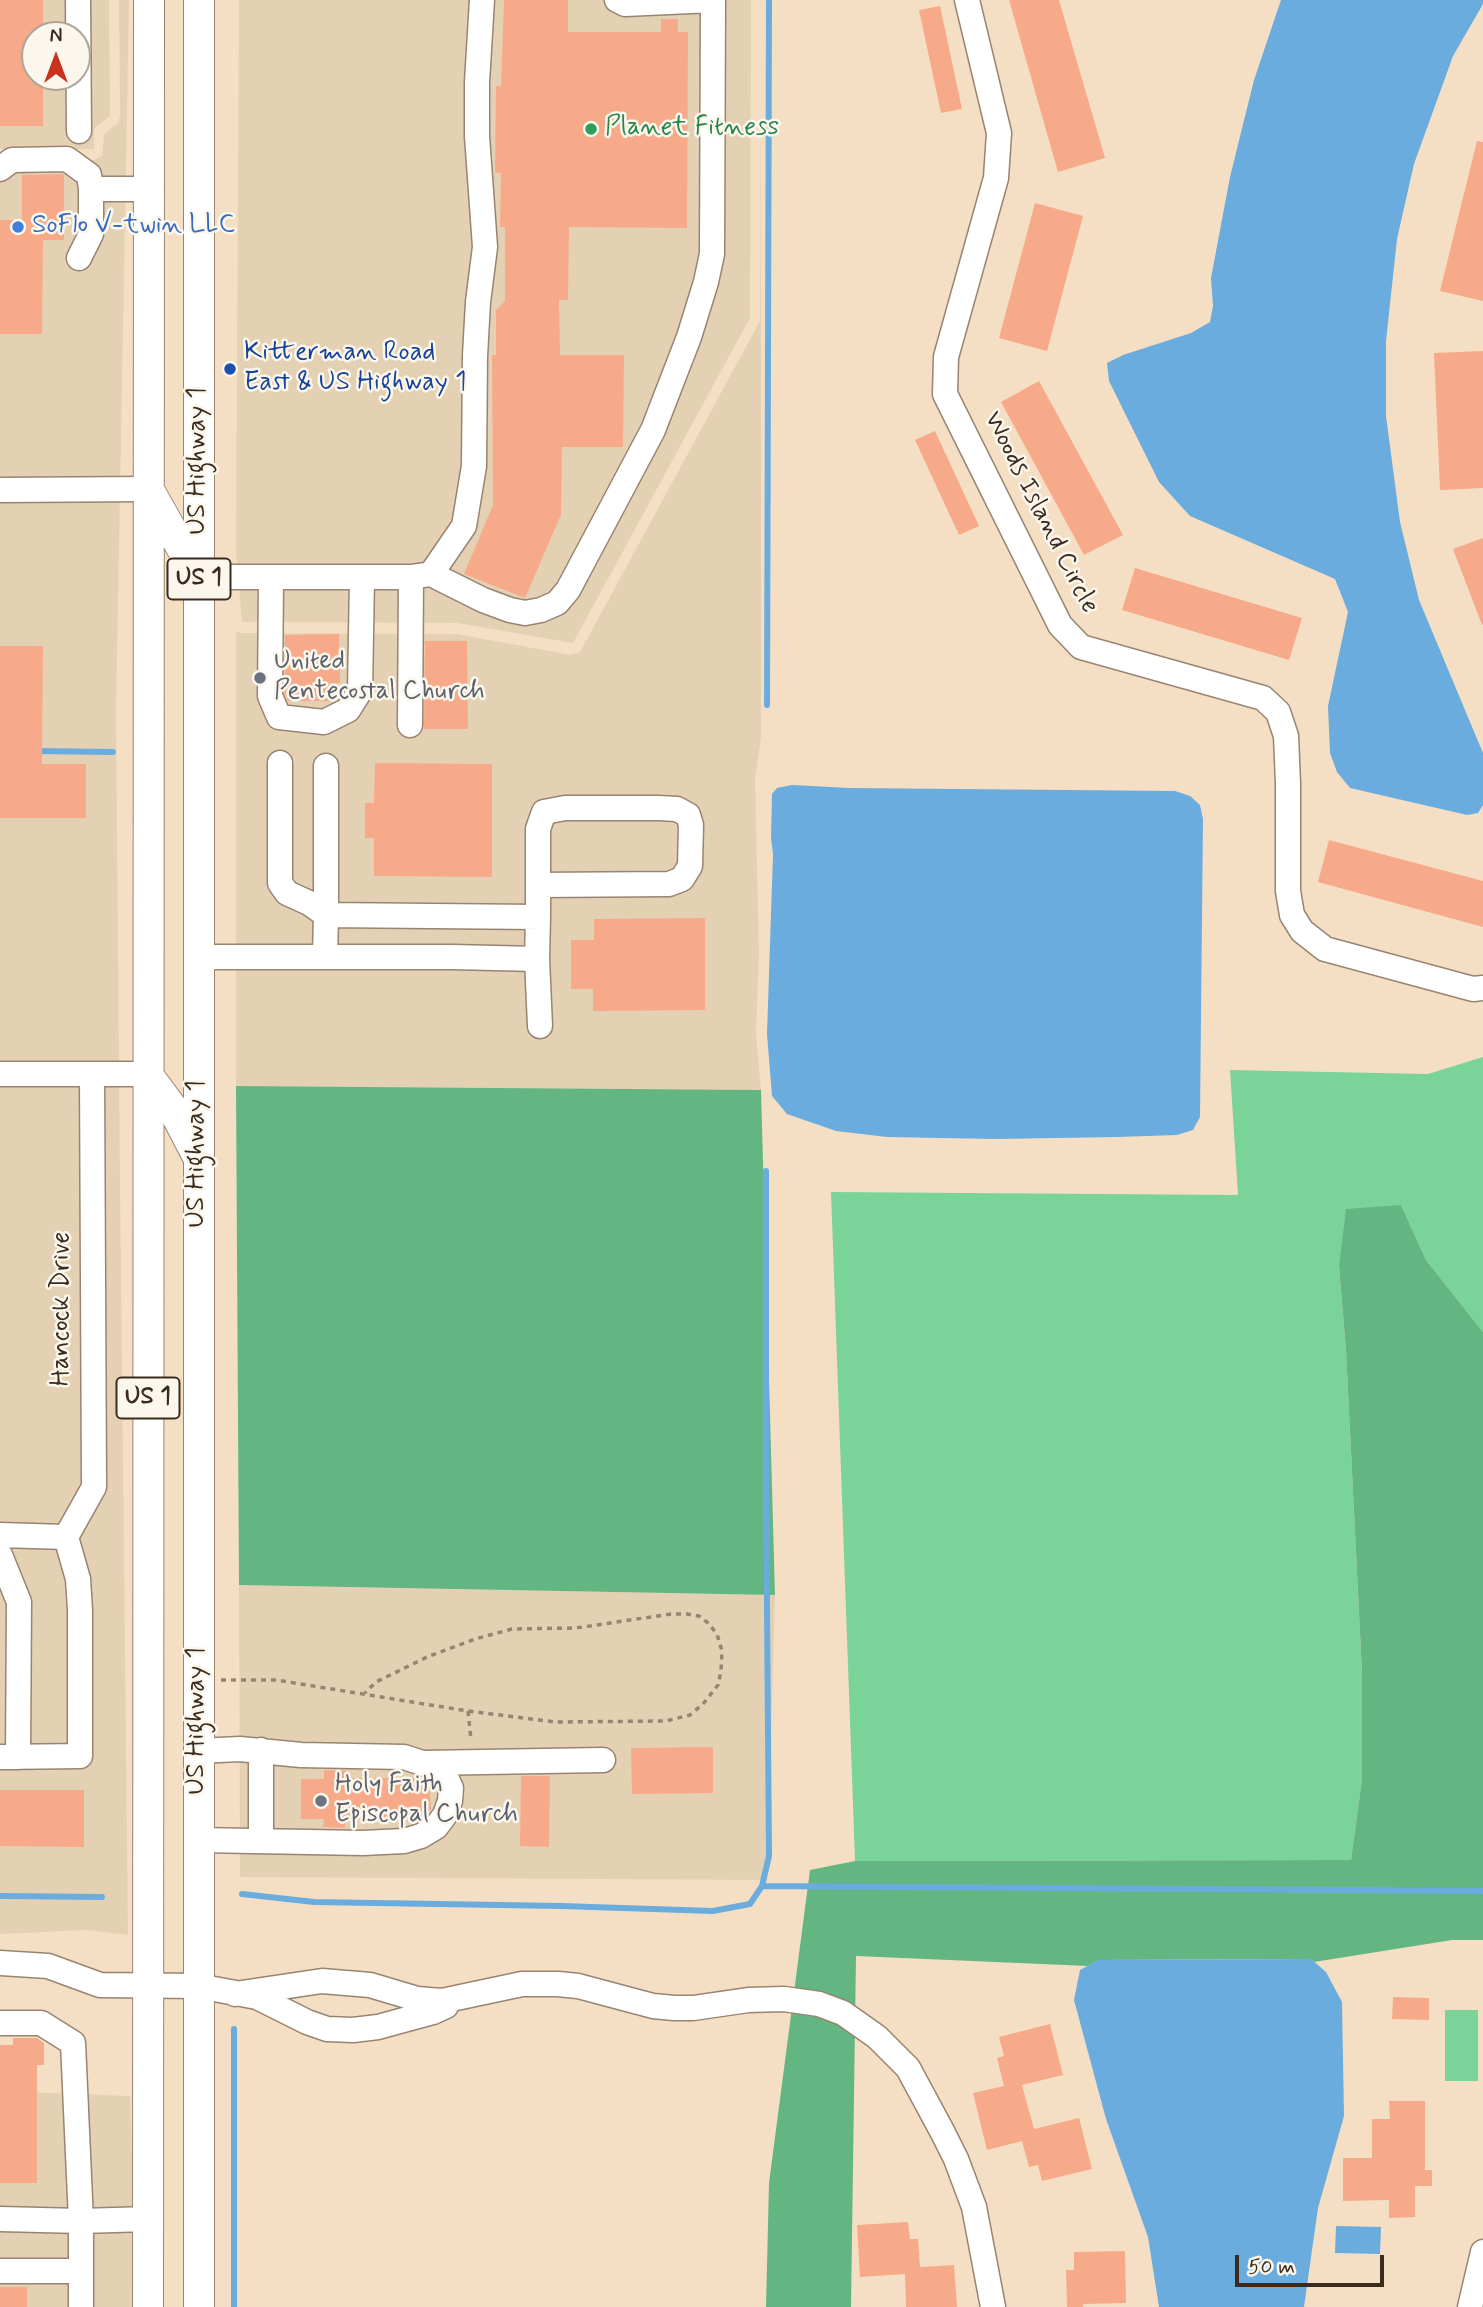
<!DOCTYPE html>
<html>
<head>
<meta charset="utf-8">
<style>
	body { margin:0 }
	#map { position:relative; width:1483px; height:2307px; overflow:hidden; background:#f5dfc4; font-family:Mynerve,sans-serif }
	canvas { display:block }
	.north { position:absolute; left:21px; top:21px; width:70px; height:70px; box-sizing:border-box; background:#fbf7ec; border:2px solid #aea59a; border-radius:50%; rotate:0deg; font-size:19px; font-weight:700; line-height:28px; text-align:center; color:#3b2a1e }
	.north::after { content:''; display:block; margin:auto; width:24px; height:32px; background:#c8321e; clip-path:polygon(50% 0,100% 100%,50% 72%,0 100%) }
	.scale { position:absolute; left:1235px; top:2255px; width:149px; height:32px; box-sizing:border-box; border:4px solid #3b2a1e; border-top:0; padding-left:9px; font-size:21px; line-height:24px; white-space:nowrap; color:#3b2a1e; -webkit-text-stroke:5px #fbf7ec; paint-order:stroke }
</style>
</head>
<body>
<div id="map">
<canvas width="1483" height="2307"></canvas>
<div class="north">N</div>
<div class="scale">50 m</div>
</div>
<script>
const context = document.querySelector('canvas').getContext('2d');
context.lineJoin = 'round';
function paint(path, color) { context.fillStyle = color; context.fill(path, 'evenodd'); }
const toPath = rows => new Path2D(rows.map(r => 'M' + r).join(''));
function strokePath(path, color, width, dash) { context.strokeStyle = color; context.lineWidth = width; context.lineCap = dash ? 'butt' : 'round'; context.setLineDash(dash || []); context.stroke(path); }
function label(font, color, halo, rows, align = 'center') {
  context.font = font + ' Mynerve,sans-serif'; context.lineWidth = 5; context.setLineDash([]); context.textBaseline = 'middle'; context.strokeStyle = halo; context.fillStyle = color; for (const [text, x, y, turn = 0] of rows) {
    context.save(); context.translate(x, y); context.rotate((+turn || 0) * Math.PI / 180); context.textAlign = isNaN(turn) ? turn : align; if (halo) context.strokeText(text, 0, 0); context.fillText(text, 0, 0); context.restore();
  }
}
paint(toPath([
	[0,0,109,0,110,116,94,128,94,149,0,149],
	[35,35,77,35,77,77,35,77],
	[119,0,129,0,116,712,119,1062,0,1063,0,160,94,160,102,156,104,134,118,123,120,116],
	[239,0,751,0,750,318,573,643,457,623,242,622,236,553],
	[761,99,761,738,755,780,759,953,756,1033,761,1090,236,1086,236,631,242,633,456,634,571,655,580,652,760,321],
	[81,1085,103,1493,102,1085,119,1085,128,1935,88,1930,0,1934,0,1086],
	[239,1585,775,1595,767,1880,240,1877],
	[0,2091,130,2096,137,2307,0,2307]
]), '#e4d1b4');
paint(toPath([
	[1483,1057,1483,1332,1426,1260,1401,1205,1339,1267,1346,1350,1362,1673,1362,1779,1351,1860,855,1861,831,1192,1238,1195,1230,1070,1428,1074],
	[1445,2010,1478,2010,1478,2081,1445,2081]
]), '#7ad49a');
paint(toPath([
	[236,1086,761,1090,775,1595,239,1585],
	[1401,1205,1426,1260,1483,1332,1483,1940,1452,1940,1314,1962,1310,1959,1098,1960,1088,1966,856,1956,851,2307,766,2307,769,2183,810,1870,855,1861,1351,1860,1362,1779,1362,1673,1346,1350,1339,1267,1346,1209]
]), '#63b682');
paint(toPath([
	[1281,0,1483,0,1483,4,1453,56,1414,164,1397,239,1386,341,1386,416,1400,522,1419,600,1483,753,1483,805,1478,813,1467,815,1350,788,1337,772,1330,753,1328,706,1348,612,1335,579,1190,516,1159,482,1109,381,1107,363,1123,355,1191,333,1210,322,1213,306,1211,278,1230,177,1254,80],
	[792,785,850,788,1175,791,1190,796,1200,805,1203,819,1200,1117,1193,1130,1177,1135,1118,1137,995,1139,887,1137,836,1131,787,1114,772,1096,767,1034,773,854,771,838,772,794,777,788],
	[1311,1959,1326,1972,1342,2002,1344,2116,1318,2208,1304,2307,1159,2307,1148,2237,1106,2119,1074,2000,1080,1970,1098,1960],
	[1336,2226,1381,2227,1380,2254,1335,2253]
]), '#6bacdf');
strokePath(toPath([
	[767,705,769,0],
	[34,751,113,752],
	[762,1886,1483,1891],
	[242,1894,314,1902,561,1906,713,1911,750,1904,762,1886,769,1856,766,1483,766,1171],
	[0,1896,102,1897],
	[234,2029,234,2307]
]), '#6bacdf', 6);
paint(toPath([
	[0,0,43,0,43,35,35,35,35,77,43,77,43,126,0,126],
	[504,0,568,0,568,32,661,32,661,19,678,19,678,32,688,32,687,228,569,227,568,300,559,300,560,355,624,355,623,447,562,447,561,515,525,598,464,574,493,505,492,355,496,355,496,310,505,301,505,227,500,227,501,173,495,173,496,86,501,86],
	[1009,0,1059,0,1105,158,1058,172],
	[940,6,962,109,941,113,919,10],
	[1477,141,1483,142,1483,301,1440,291],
	[62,174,64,175,64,240,43,240,42,334,0,334,0,220,22,220,22,175],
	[1035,203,1083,216,1047,351,999,338],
	[1483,351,1483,488,1440,490,1434,353],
	[1039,381,1123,535,1084,555,1001,402],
	[935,431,979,526,959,535,915,440],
	[1483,538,1483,624,1482,625,1453,549],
	[1135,568,1302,618,1289,660,1122,610],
	[339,634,340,683,330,683,330,701,288,701,285,694,285,635],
	[425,641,467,641,468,729,424,729],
	[0,646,43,646,42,764,86,764,86,818,0,818],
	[375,763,492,764,492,877,374,876,374,838,365,838,365,803,374,803],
	[1329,840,1483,881,1483,927,1318,882],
	[705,918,705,1010,593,1011,593,989,571,989,571,940,594,940,594,919],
	[713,1747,713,1793,632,1794,631,1748],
	[324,1770,346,1771,346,1778,421,1778,429,1781,431,1809,420,1819,345,1819,345,1828,323,1827,324,1819,301,1819,301,1779,324,1779],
	[521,1776,550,1776,549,1847,520,1846],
	[0,1790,84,1790,84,1847,0,1846],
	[1393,1997,1429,1998,1429,2020,1392,2019],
	[1050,2024,1063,2075,1022,2085,1034,2129,1079,2118,1092,2169,1042,2181,1038,2165,1029,2167,1022,2141,987,2150,973,2093,1004,2086,997,2058,1004,2056,999,2037],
	[13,2038,37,2038,44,2043,44,2065,37,2065,37,2183,0,2183,0,2045,13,2045],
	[1389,2101,1425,2101,1425,2170,1432,2170,1432,2186,1415,2186,1415,2217,1389,2218,1389,2200,1343,2201,1343,2158,1372,2158,1372,2119,1390,2119],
	[908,2222,910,2239,918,2239,920,2267,954,2265,957,2307,906,2307,905,2274,860,2277,857,2225],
	[1125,2251,1126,2303,1083,2304,1083,2307,1067,2307,1066,2270,1074,2270,1074,2252],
	[0,2287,27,2287,27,2307,0,2307]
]), '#f7aa8a');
const minor = toPath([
	[78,0,79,131],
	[617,0,625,4,713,0],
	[967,0,999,133,996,178,946,357,945,394,1060,625,1081,647,1263,698,1278,712,1286,736,1288,784,1288,891,1292,915,1302,931,1325,949,1473,989,1483,988],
	[0,169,12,160,67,159,89,175,91,189],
	[79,258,91,234,91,189,148,189],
	[0,490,148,489],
	[431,574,483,600,510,610,525,613,541,610,557,603,568,590,653,430,689,337,706,282,712,254,713,0],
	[199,577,411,577,431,574,464,526,474,466,475,356,478,302,485,247,477,136,477,82,482,0],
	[271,577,270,696,279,717,324,722,348,710,360,691,362,577],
	[410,725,411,577],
	[280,763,280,883,287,893,309,903,326,915,325,957],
	[326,766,326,915,538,917],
	[198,957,452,957,537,959,538,917,538,829,544,812,565,808,658,808,677,809,688,815,691,825,690,866,682,879,669,884,538,885],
	[537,959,540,1026],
	[0,1074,147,1074],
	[0,1535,66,1537],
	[66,1537,94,1487,92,1074],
	[0,1555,19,1602,18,1757],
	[261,1750,261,1841],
	[198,1751,240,1749,301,1755,404,1757,437,1768,445,1775,451,1788,450,1801,445,1815,436,1827,421,1836,404,1841,363,1843,198,1840],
	[0,1757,80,1756,80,1610,78,1579,66,1537],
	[424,1763,603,1760],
	[0,1963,48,1966,100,1985,198,1986,257,1997,307,2022,327,2029,353,2030,378,2027,433,2012,446,2006],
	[235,1994,322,1981,370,1985,417,1999,442,2001,522,1984,558,1984,578,1986,653,2006,674,2008,693,2008,748,2000,784,1999,819,2004,843,2013,877,2037,908,2068,943,2133,956,2159,974,2207,993,2307],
	[0,2023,41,2023,73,2043,81,2221,0,2219],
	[0,2271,81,2271],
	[81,2307,81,2221,148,2219],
	[1470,2307,1483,2252]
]);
const major = toPath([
	[150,492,198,577],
	[147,1074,173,1109,197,1155],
	[148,2307,149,0],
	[199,2307,199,0]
]);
strokePath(minor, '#988471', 27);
strokePath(major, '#988471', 32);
strokePath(toPath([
	[221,1680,276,1680,468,1711,555,1722,666,1721,690,1715,703,1704,718,1685,721,1671,722,1651,717,1634,708,1623,699,1616,687,1614,671,1614,576,1628,512,1629,475,1639,427,1657,376,1682,365,1693],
	[468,1711,471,1740]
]), '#988471', 3.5, [5, 5]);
strokePath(minor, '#fff', 24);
strokePath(major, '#fff', 30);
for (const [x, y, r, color] of [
	[591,129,7,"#2e9e5b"],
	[18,227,7,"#3f7fe0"],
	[230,369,7,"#1a4fb4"],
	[260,678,7,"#6b7280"],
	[321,1801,7,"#6b7280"]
]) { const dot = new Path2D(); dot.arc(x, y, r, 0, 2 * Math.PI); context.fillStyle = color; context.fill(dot); strokePath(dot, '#fbf7ec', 2.5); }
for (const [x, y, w] of [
	[199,579,63],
	[148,1398,63]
]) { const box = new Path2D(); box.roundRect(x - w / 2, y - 20.5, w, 41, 5); context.fillStyle = '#fbf7ec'; context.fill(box); strokePath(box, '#3b2a1e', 2); }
label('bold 24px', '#3b2a1e', null, [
	["US 1",199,579],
	["US 1",148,1398]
]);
label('26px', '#27864d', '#fbf7ec', [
	["Planet Fitness",605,129]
], 'left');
label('26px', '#366cbe', '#fbf7ec', [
	["SoFlo V-twin LLC",32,227]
], 'left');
label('26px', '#164399', '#fbf7ec', [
	["Kitterman Road",244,354],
	["East & US Highway 1",244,384]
], 'left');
label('26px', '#3b2a1e', '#fbf7ec', [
	["US Highway 1",199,461,-90],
	["Woods Island Circle",1040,513,63],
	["US Highway 1",198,1154,-90],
	["Hancock Drive",63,1309,-90],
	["US Highway 1",198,1721,-90]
]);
label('26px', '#5b616d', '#fbf7ec', [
	["United",274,663],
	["Pentecostal Church",274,693],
	["Holy Faith",335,1786],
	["Episcopal Church",335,1816]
], 'left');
</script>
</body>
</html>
